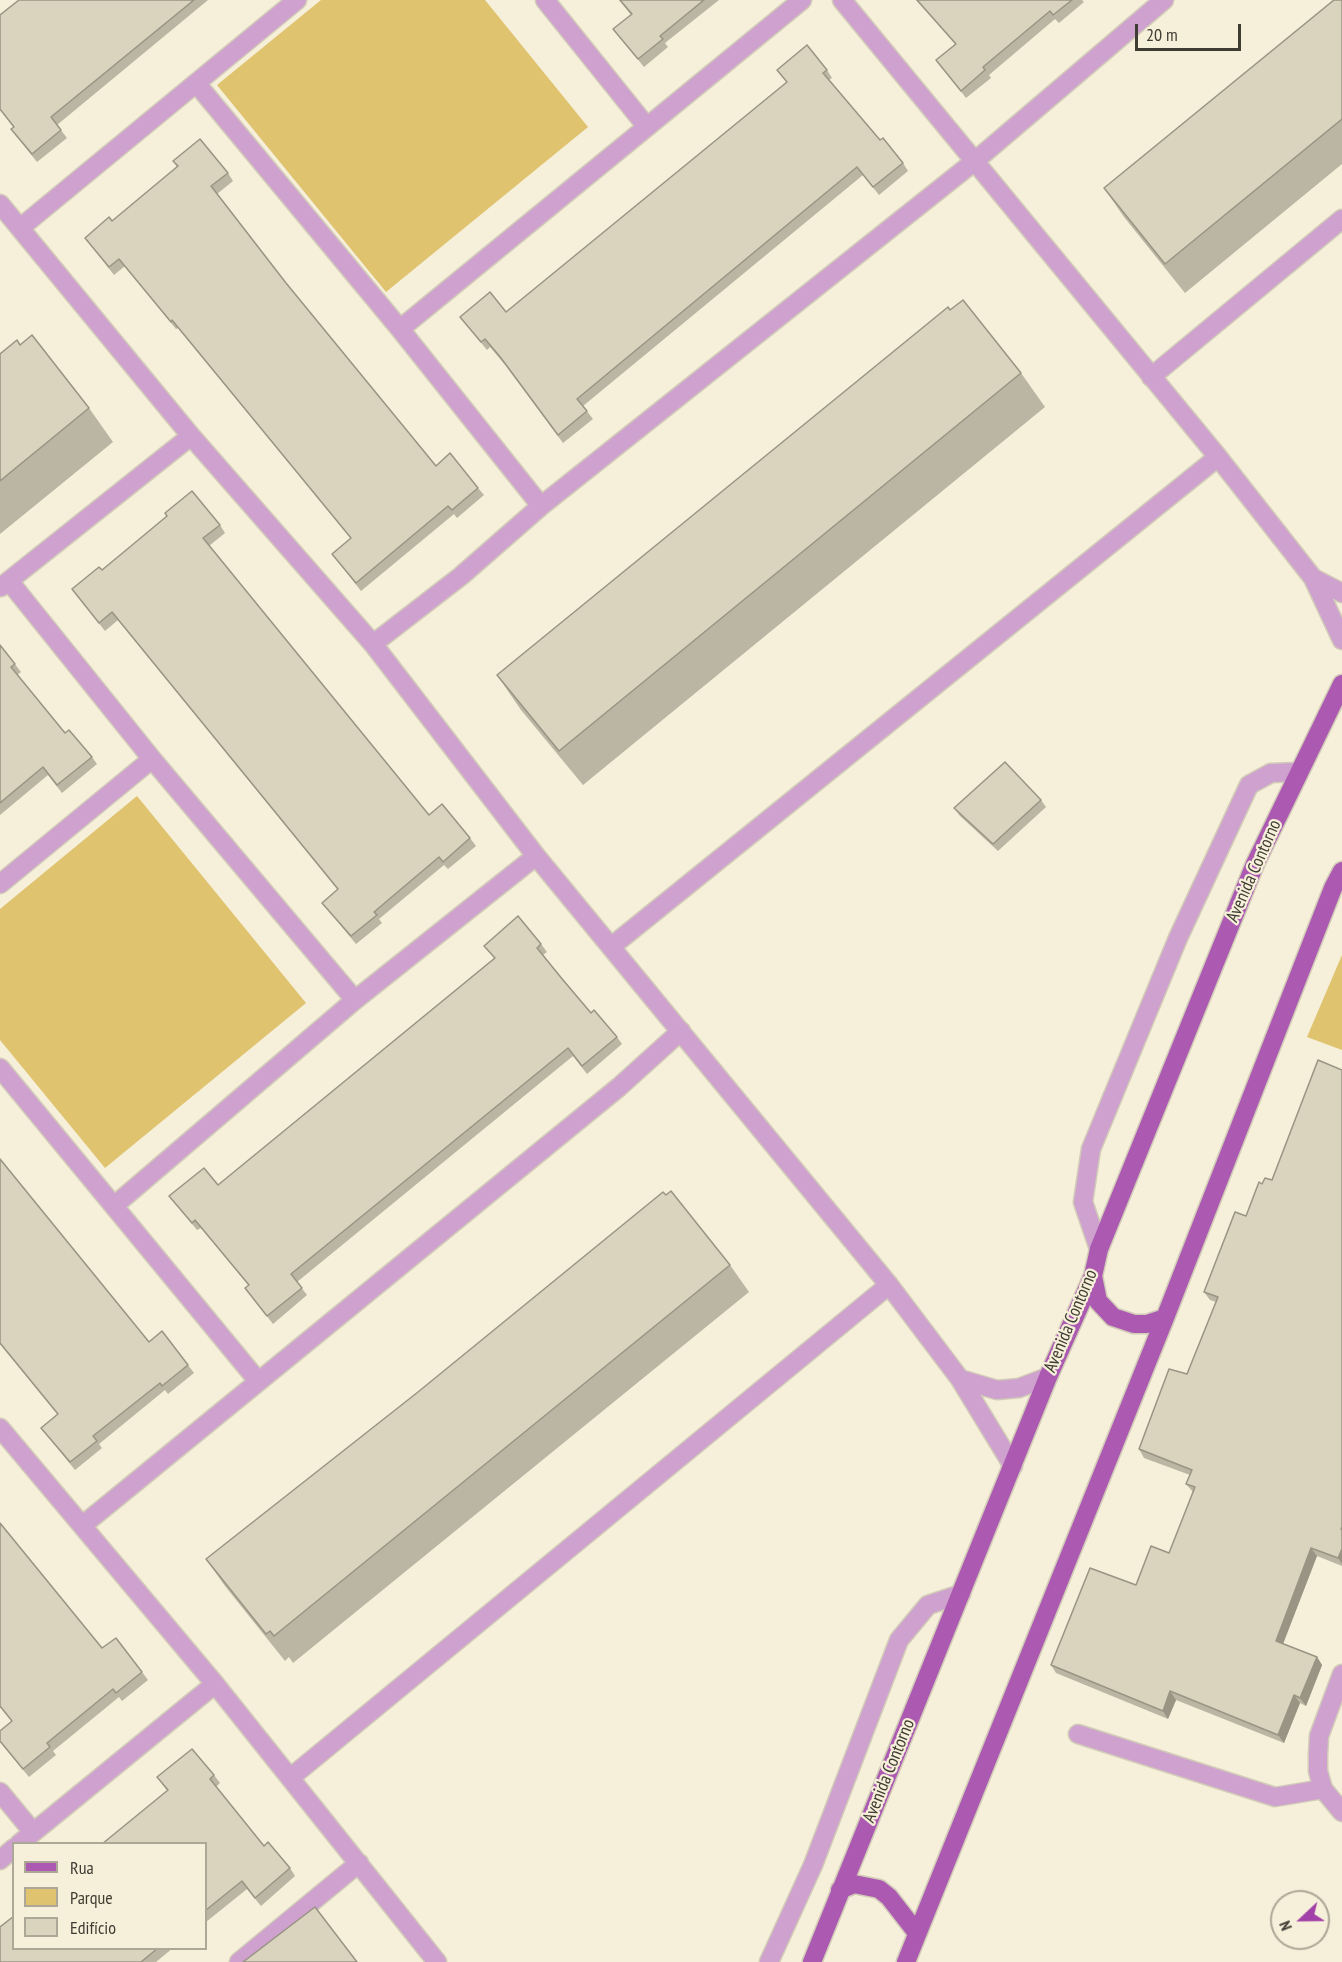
<!DOCTYPE html>
<html>
<head>
<meta charset="utf-8">
<style>
	body { margin:0 }
	#map { position:relative; width:1342px; height:1962px; overflow:hidden; background:#f6efd9; font-family:"PT Sans Narrow",sans-serif }
	canvas { display:block }
	.legend { position:absolute; left:12px; top:1842px; width:195px; height:108px; box-sizing:border-box; background:#f6efd9; border:2px solid #ada797; margin:0; padding:8px 10px; list-style:none; font-size:18px; color:#3f3c33 }
	.legend li { display:flex; align-items:center; gap:12px; height:30px }
	.legend b { width:30px; border:2px solid #ada797 }
	.north { position:absolute; left:1270px; top:1890px; width:60px; height:60px; box-sizing:border-box; background:#f6efd9; border:2px solid #ada797; border-radius:50%; rotate:248deg; font-size:16px; font-weight:700; line-height:24px; text-align:center; color:#3f3c33 }
	.north::after { content:''; display:block; margin:auto; width:21px; height:27px; background:#a241a8; clip-path:polygon(50% 0,100% 100%,50% 72%,0 100%) }
	.scale { position:absolute; left:1135px; top:24px; width:106px; height:27px; box-sizing:border-box; border:3px solid #3f3c33; border-top:0; padding-left:8px; font-size:18px; line-height:21px; white-space:nowrap; color:#3f3c33; -webkit-text-stroke:4px #f6efd9; paint-order:stroke }
</style>
</head>
<body>
<div id="map">
<canvas width="1342" height="1962"></canvas>
<ul class="legend">
<li><b style="height:8px;background:#ac5ab1"></b>Rua</li>
<li><b style="height:16px;background:#dfc36f"></b>Parque</li>
<li><b style="height:16px;background:#dad3bd"></b>Edifício</li>
</ul>
<div class="north">N</div>
<div class="scale">20 m</div>
</div>
<script>
const context = document.querySelector('canvas').getContext('2d');
context.lineJoin = 'round';
function paint(path, color) { context.fillStyle = color; context.fill(path, 'evenodd'); }
const toPath = rows => new Path2D(rows.map(r => 'M' + r).join(''));
function strokePath(path, color, width, dash) { context.strokeStyle = color; context.lineWidth = width; context.lineCap = dash ? 'butt' : 'round'; context.setLineDash(dash || []); context.stroke(path); }
function label(font, color, halo, rows, align = 'center') {
  context.font = font + ' "PT Sans Narrow",sans-serif'; context.lineWidth = 4.5; context.setLineDash([]); context.textBaseline = 'middle'; context.strokeStyle = halo; context.fillStyle = color; for (const [text, x, y, turn = 0] of rows) {
    context.save(); context.translate(x, y); context.rotate((+turn || 0) * Math.PI / 180); context.textAlign = isNaN(turn) ? turn : align; if (halo) context.strokeText(text, 0, 0); context.fillText(text, 0, 0); context.restore();
  }
}
paint(toPath([
	[321,0,485,0,588,127,386,292,217,85],
	[137,796,306,1003,105,1168,0,1040,0,909],
	[1342,955,1342,1050,1307,1037]
]), '#dfc36f');
const minor = toPath([
	[545,0,647,127],
	[842,0,1218,457,1313,578,1342,640],
	[196,83,400,329,541,506],
	[0,204,191,436,373,644,536,856,889,1285,960,1379,1013,1466],
	[20,228,297,0],
	[400,329,802,0],
	[1151,377,1342,219],
	[1313,578,1342,593],
	[9,581,152,759,355,1000],
	[1,587,191,436],
	[373,644,461,576,541,506,975,161,1164,0],
	[0,884,152,759],
	[612,946,1218,457],
	[0,1068,258,1381],
	[115,1205,355,1000,536,856],
	[1099,1249,1083,1202,1091,1149,1178,938,1249,785,1271,773,1299,772],
	[960,1379,997,1390,1019,1388,1048,1377],
	[0,1428,215,1684,437,1962],
	[83,1525,619,1087,681,1031],
	[1342,1674,1319,1736,1318,1755,1318,1771,1323,1789,1342,1812],
	[1078,1734,1275,1797,1323,1789],
	[290,1778,889,1285],
	[0,1792,33,1832],
	[19,1844,215,1684],
	[0,1860,14,1848],
	[239,1962,359,1863],
	[769,1962,813,1865,899,1640,928,1605,961,1594]
]);
const major = toPath([
	[1093,1276,1098,1301,1113,1317,1134,1324,1147,1324,1165,1318],
	[840,1890,854,1884,879,1889,889,1897,917,1933],
	[812,1962,1048,1377,1093,1276,1099,1249,1255,864,1342,684],
	[906,1962,1165,1318,1333,888,1342,871]
]);
strokePath(minor, '#d1cbb8', 21);
strokePath(major, '#d1cbb8', 21);
strokePath(minor, '#cea1cf', 18);
strokePath(major, '#ac5ab1', 18);
paint(toPath([
	[19,0,208,0,57,125,67,138,37,162,17,137,11,129,14,127,0,110,0,15],
	[619,0,719,0,665,43,668,47,644,67,613,29,631,15],
	[916,0,1082,0,1084,2,1059,23,1055,19,989,75,991,78,966,98,936,60,955,44],
	[1342,0,1342,164,1185,293,1124,217,1104,188],
	[777,70,827,70,832,78,829,80,880,140,903,163,908,171,879,195,863,175,583,406,593,419,563,443,506,366,490,347,487,350,460,317,506,312,787,82],
	[173,161,228,173,233,181,217,194,286,283,436,466,478,488,484,495,457,518,454,514,361,591,332,554,351,538,178,328,176,329,125,266,114,275,85,238,112,221,177,167],
	[950,310,1021,373,1045,407,583,785,521,710,497,675],
	[0,354,89,408,113,442,0,534],
	[220,525,225,533,209,546,429,815,470,838,476,846,448,869,444,865,379,919,382,923,356,944,322,903,338,890,118,620,105,631,72,589],
	[0,645,21,672,17,675,65,733,92,757,97,764,62,793,48,775,0,815],
	[1041,800,1046,807,998,851,960,816,954,808],
	[541,944,547,952,543,955,591,1013,617,1037,622,1044,587,1074,573,1056,297,1282,307,1295,273,1324,245,1288,249,1286,201,1228,197,1230,169,1196,218,1185,494,958,484,946],
	[1342,1070,1342,1566,1317,1556,1283,1644,1317,1657,1322,1665,1306,1706,1300,1703,1284,1743,1176,1700,1168,1719,1056,1673,1051,1665,1136,1585,1169,1553,1193,1492,1186,1484,1190,1475,1144,1458,1139,1449,1187,1374,1216,1302,1210,1300,1204,1292,1246,1216,1262,1184,1272,1180],
	[0,1159,149,1342,188,1365,194,1373,168,1394,165,1390,99,1444,102,1448,75,1470,41,1428,58,1415,0,1344],
	[730,1265,749,1292,293,1663,289,1657,285,1661,225,1586,206,1559],
	[0,1523,102,1648,142,1672,148,1680,122,1701,119,1697,53,1751,56,1755,29,1777,0,1742,0,1731,12,1721,0,1707],
	[214,1775,220,1783,216,1787,264,1846,290,1868,295,1876,261,1906,247,1889,206,1922,206,1844,157,1777],
	[14,1948,173,1948,156,1962,0,1962]
]), '#bbb5a3');
paint(toPath([
	[1311,1548,1317,1556,1281,1649,1276,1641],
	[1342,1549,1342,1564,1338,1558],
	[1317,1657,1322,1665,1306,1706,1300,1698],
	[1170,1691,1176,1700,1168,1719,1163,1711],
	[1294,1695,1300,1703,1284,1743,1278,1735]
]), '#999484');
const building = toPath([
	[19,0,194,0,51,117,61,130,32,154,11,129,14,127,0,109,0,15,19,0],
	[620,0,704,0,660,36,663,39,638,59,613,29,632,14,620,0],
	[917,0,1072,0,1053,15,1050,11,983,67,985,70,961,91,936,60,956,44,917,0],
	[1334,0,1342,0,1342,119,1165,264,1104,188,1334,0],
	[807,45,827,70,823,73,880,140,883,138,903,163,873,187,857,167,577,399,587,411,558,435,501,358,485,339,481,342,460,317,490,292,506,312,787,82,777,70,807,45],
	[200,139,228,173,211,186,286,283,436,466,450,453,478,488,452,510,448,506,356,583,332,554,351,538,172,320,171,322,119,259,109,267,85,238,109,217,112,221,178,166,173,161,200,139],
	[963,300,1021,373,559,751,497,675,948,307,950,310,963,300],
	[32,335,89,408,0,481,0,354,17,340,20,345,32,335],
	[192,491,220,525,203,538,429,815,442,804,470,838,443,862,439,857,374,912,377,915,351,936,322,903,338,889,112,612,99,623,72,589,99,567,102,570,131,546,167,516,165,513,192,491],
	[0,645,15,664,11,667,65,733,69,730,92,757,57,785,43,767,0,803,0,645],
	[1005,762,1041,800,993,844,954,808,1005,762],
	[518,916,541,944,537,948,563,980,591,1013,594,1010,617,1037,582,1066,568,1048,291,1274,302,1288,267,1316,245,1288,249,1285,195,1220,192,1223,169,1196,204,1168,218,1185,495,958,484,946,518,916],
	[1318,1060,1342,1070,1342,1527,1341,1529,1342,1530,1342,1549,1338,1558,1311,1548,1276,1641,1317,1657,1300,1698,1294,1695,1278,1735,1170,1691,1163,1711,1051,1665,1090,1568,1136,1585,1151,1546,1169,1553,1195,1487,1186,1484,1192,1470,1139,1449,1169,1369,1187,1374,1218,1297,1204,1292,1235,1212,1246,1216,1259,1182,1262,1184,1265,1178,1272,1180,1318,1060],
	[0,1159,149,1342,162,1331,188,1365,162,1386,160,1383,93,1436,97,1441,70,1462,41,1428,58,1414,0,1343,0,1159],
	[671,1191,730,1265,274,1636,270,1631,266,1634,206,1559,418,1392,663,1192,666,1195,671,1191],
	[0,1523,102,1648,116,1638,142,1672,116,1693,113,1689,47,1743,50,1747,23,1769,0,1741,0,1731,12,1721,0,1706,0,1523],
	[192,1749,214,1775,210,1779,264,1846,268,1842,290,1868,255,1898,242,1881,206,1910,206,1844,102,1844,168,1790,157,1777,192,1749],
	[315,1907,357,1962,243,1962,315,1907],
	[14,1916,14,1948,158,1948,141,1962,0,1962,0,1927,14,1916]
]);
paint(building, '#dad3bd');
strokePath(building, '#999484', 1.5);
label('18px', '#3f3c33', '#f6efd9', [
	["Avenida Contorno",1254,871,-66],
	["Avenida Contorno",1071,1321,-67],
	["Avenida Contorno",889,1771,-68]
]);
</script>
</body>
</html>
